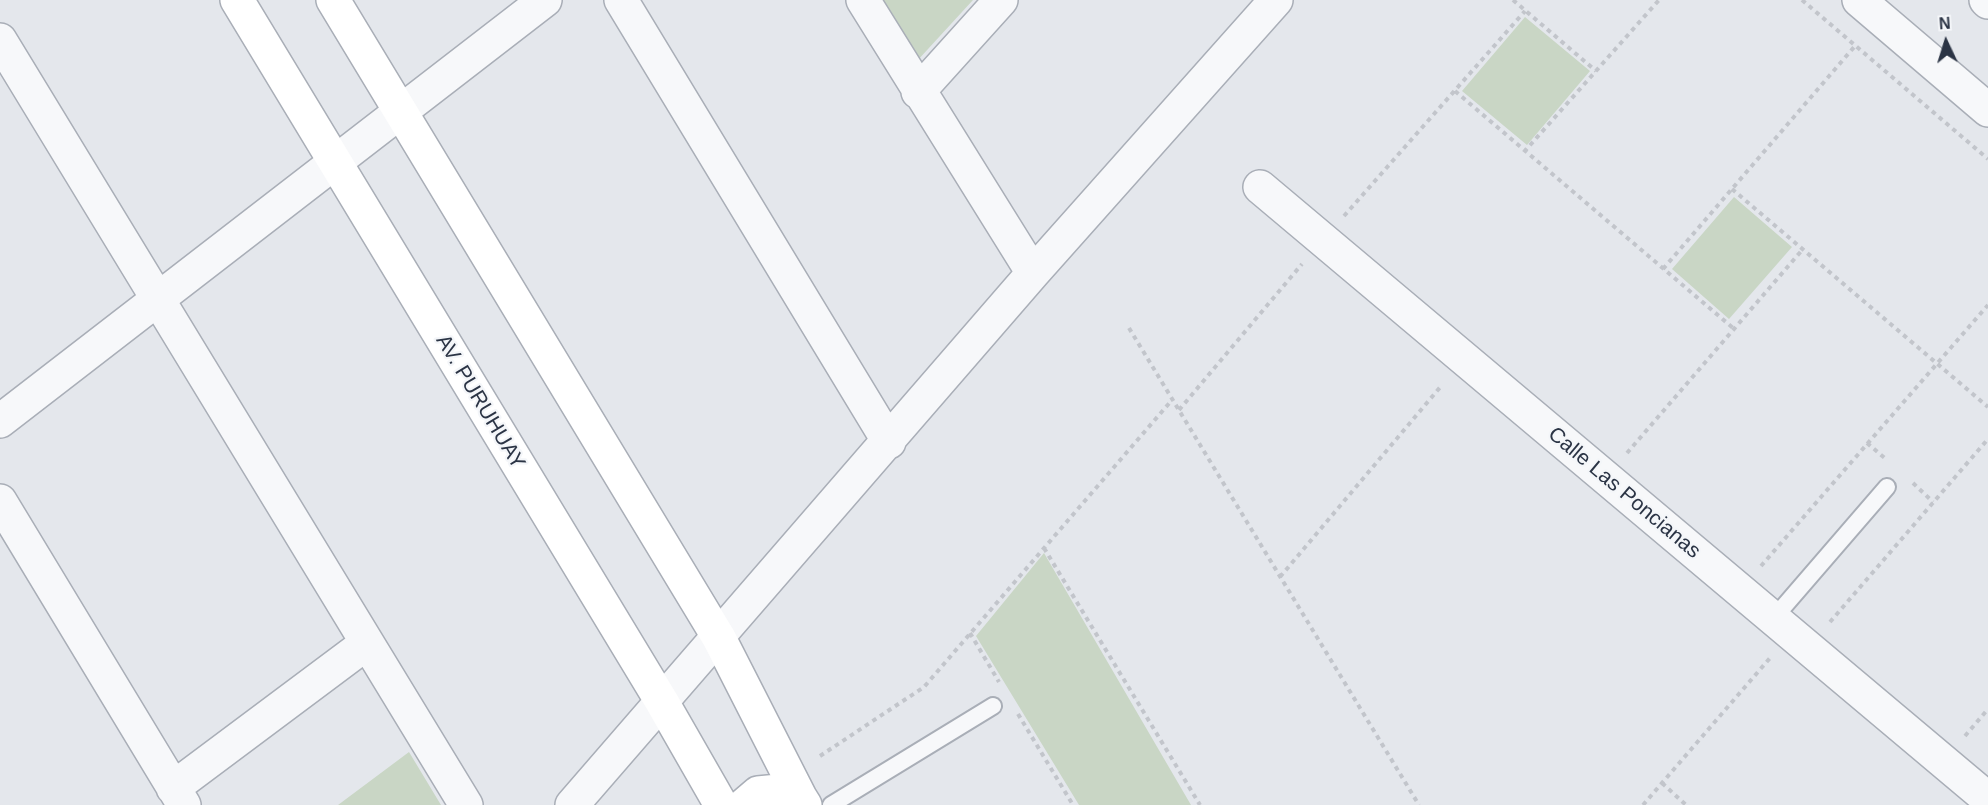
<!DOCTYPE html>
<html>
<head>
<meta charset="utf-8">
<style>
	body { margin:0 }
	#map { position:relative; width:1988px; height:805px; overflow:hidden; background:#e4e7ec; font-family:Arial,sans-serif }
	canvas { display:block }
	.north { position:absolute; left:1916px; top:12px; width:60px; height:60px; -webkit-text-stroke:4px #f4f6f9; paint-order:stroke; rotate:356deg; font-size:16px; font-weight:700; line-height:24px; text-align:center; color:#2b3445 }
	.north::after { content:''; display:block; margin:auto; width:21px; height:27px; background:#2b3445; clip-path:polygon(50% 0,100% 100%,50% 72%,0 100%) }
</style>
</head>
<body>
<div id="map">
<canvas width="1988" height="805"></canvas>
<div class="north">N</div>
</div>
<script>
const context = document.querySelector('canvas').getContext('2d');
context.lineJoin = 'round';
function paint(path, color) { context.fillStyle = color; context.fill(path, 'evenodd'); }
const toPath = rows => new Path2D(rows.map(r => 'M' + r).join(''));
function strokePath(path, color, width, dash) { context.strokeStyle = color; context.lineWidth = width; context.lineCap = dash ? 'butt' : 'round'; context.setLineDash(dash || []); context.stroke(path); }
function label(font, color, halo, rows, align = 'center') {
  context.font = font + ' Arial,sans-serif'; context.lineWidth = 4.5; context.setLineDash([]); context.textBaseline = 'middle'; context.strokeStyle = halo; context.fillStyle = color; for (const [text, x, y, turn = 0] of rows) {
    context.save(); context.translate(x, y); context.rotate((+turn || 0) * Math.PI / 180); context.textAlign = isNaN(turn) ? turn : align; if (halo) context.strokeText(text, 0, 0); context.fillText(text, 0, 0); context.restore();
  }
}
paint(toPath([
	[883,0,973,0,917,61],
	[1525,17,1590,71,1527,145,1462,91],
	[1734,197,1792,247,1729,319,1672,269],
	[1044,553,1191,805,1079,805,976,636],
	[409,752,441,805,338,805]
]), '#c9d6c5');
const lane = toPath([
	[1773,619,1887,487],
	[831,805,993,706]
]);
const street = toPath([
	[621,0,889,442],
	[863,0,1033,273],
	[1859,0,1988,110],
	[1986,0,1988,2],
	[0,40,466,805],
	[918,92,1001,0],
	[1260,187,1988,799],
	[0,421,545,0],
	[0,501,184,805],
	[173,788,367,643],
	[572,805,1033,273,1276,0]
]);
const secondary = toPath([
	[237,0,662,702,721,805],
	[333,0,719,638,800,797],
	[744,805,758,793,779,791,800,797,805,805]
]);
strokePath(lane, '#a9aeb7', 20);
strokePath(street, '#a9aeb7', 36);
strokePath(secondary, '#a9aeb7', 36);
strokePath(toPath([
	[1513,0,1596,71],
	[1802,0,1988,159],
	[1455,91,1733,328],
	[1524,152,1659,0],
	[1732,189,1988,407],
	[1344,216,1525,11],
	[1663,269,1855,46],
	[1129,328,1419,805],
	[1179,410,1302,264],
	[1867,443,1887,460],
	[1627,453,1803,249],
	[1913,483,1933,502],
	[1044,548,1200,805],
	[1761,566,1988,305],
	[1280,577,1442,385],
	[1830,622,1988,439],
	[970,633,999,682],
	[1018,714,1073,805],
	[1965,736,1988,709],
	[820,756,924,687,1172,400],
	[1662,783,1686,805],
	[1643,805,1770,658]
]), '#c2c5cb', 4, [4.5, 4.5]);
strokePath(lane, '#f7f8fa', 16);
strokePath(street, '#f7f8fa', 33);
strokePath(secondary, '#fff', 33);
label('21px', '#2b3445', '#f4f6f9', [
	["AV. PURUHUAY",480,402,59],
	["Calle Las Poncianas",1624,493,40]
]);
</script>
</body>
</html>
